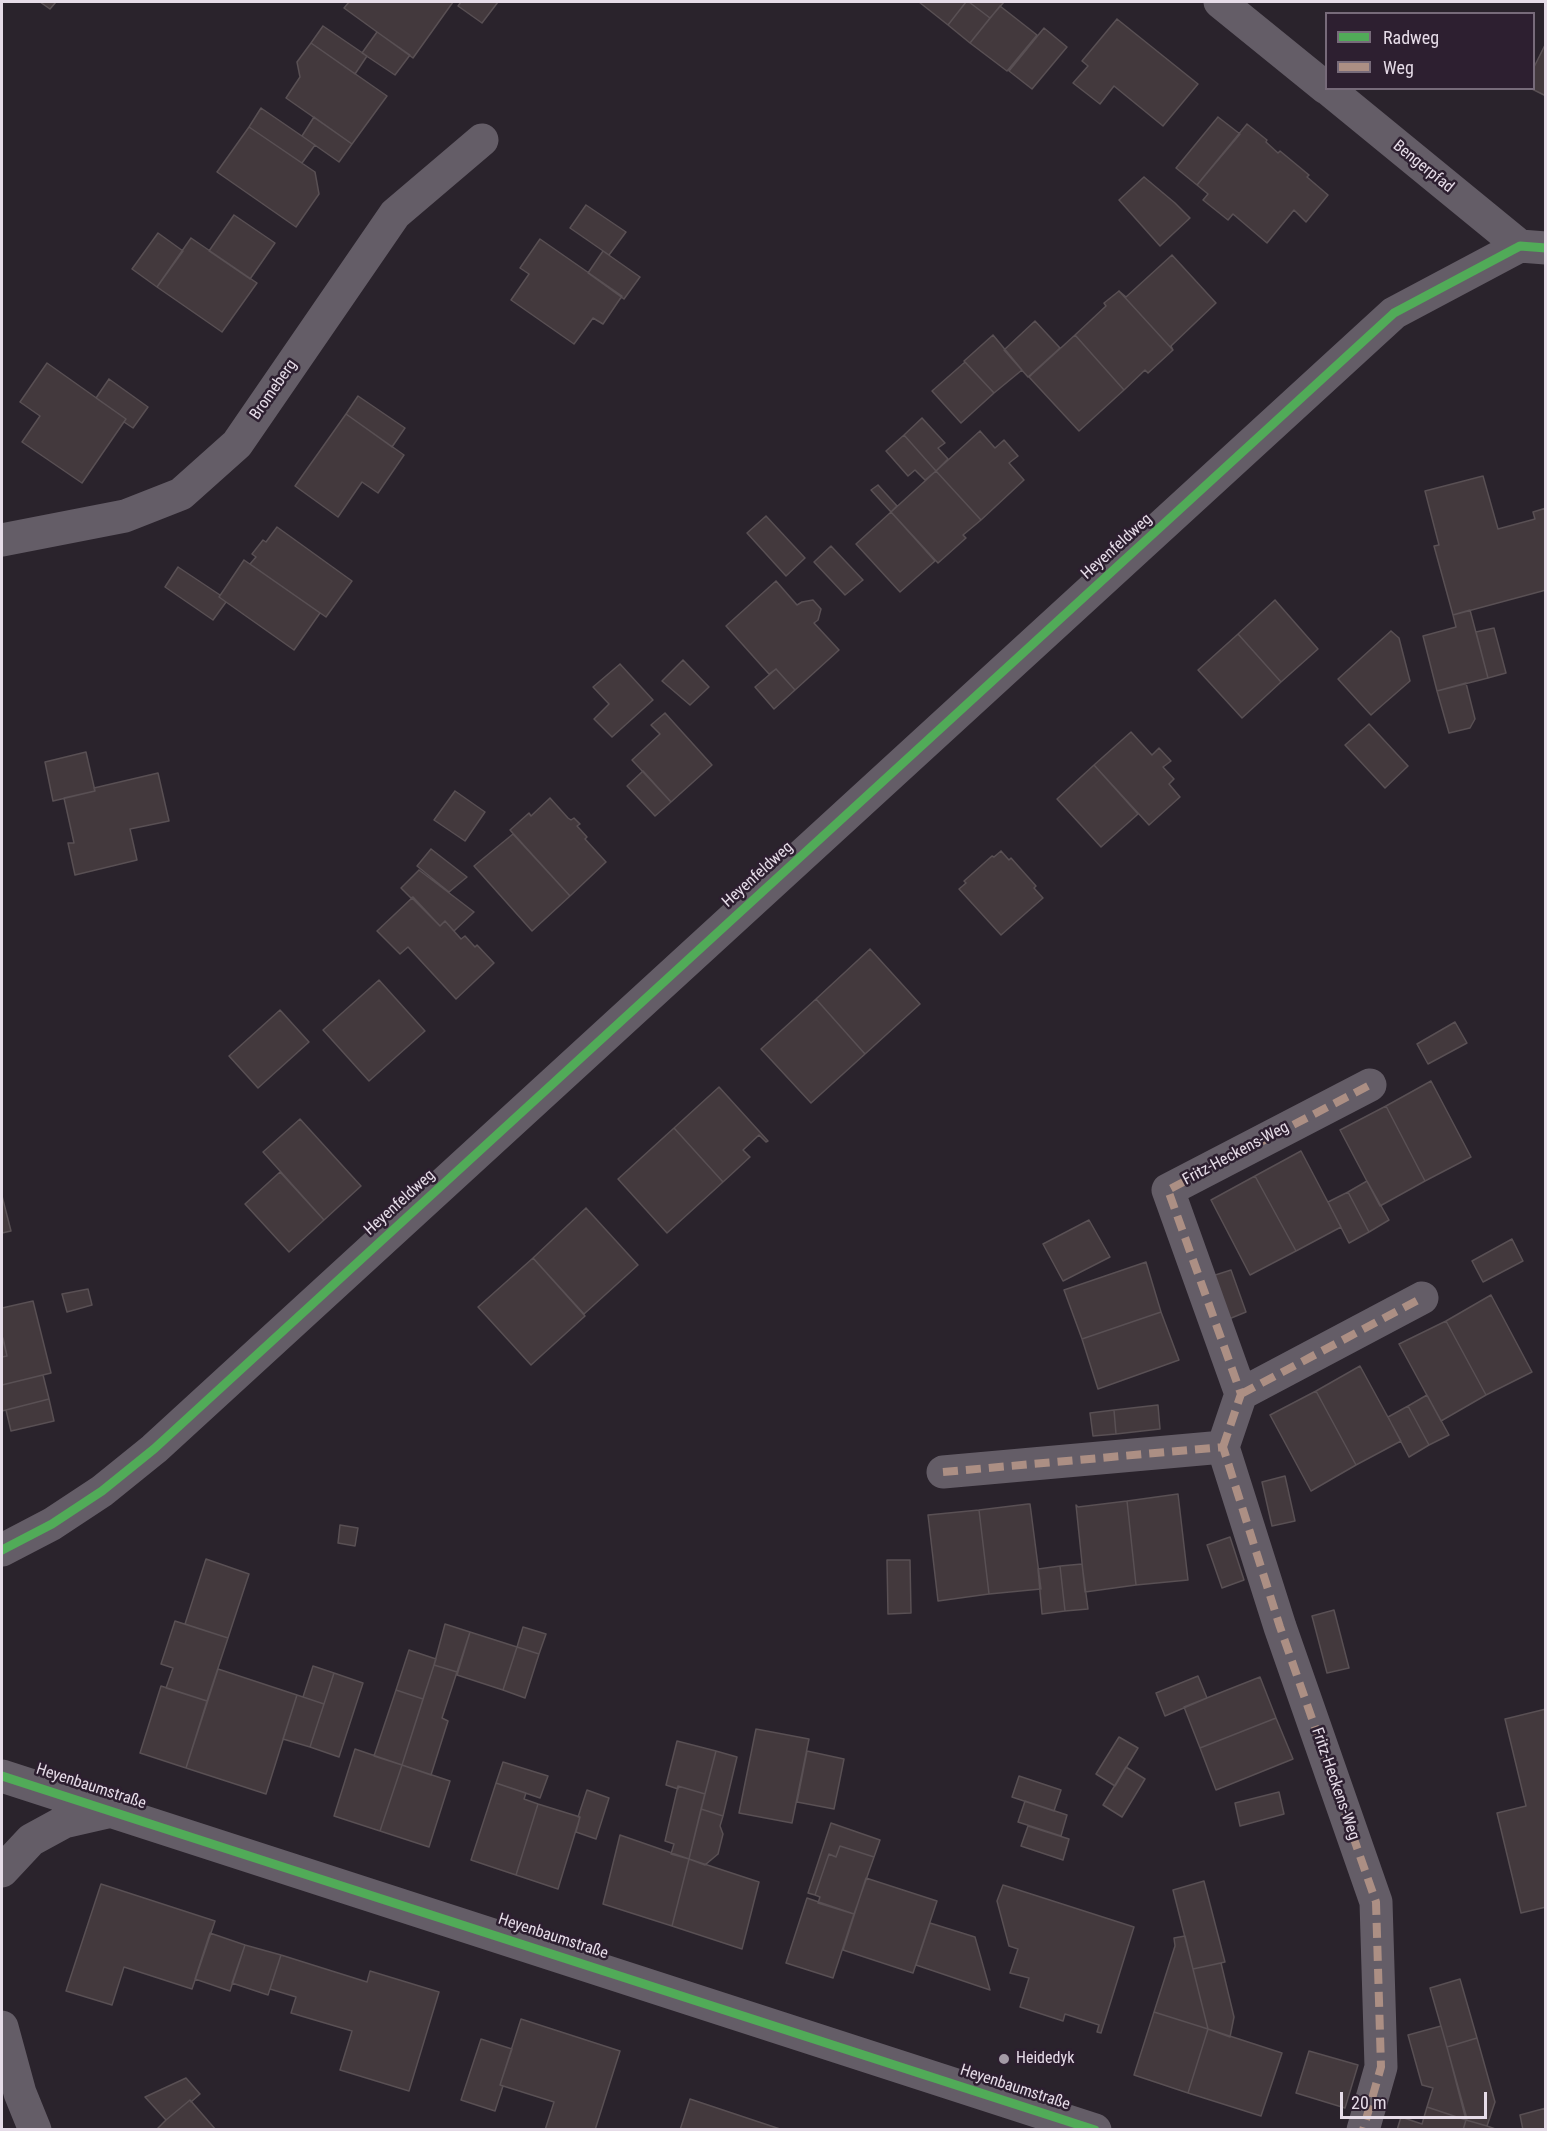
<!DOCTYPE html>
<html>
<head>
<meta charset="utf-8">
<style>
	body { margin:0 }
	#map { position:relative; width:1547px; height:2131px; overflow:hidden; background:#2a232c; font-family:"Roboto Condensed",sans-serif }
	canvas { display:block }
	.frame { position:absolute; inset:0; border:3px solid #e6dce8; pointer-events:none }
	.legend { position:absolute; left:1325px; top:12px; width:210px; height:78px; box-sizing:border-box; background:#2d1f30; border:2px solid #776b7a; margin:0; padding:8px 10px; list-style:none; font-size:18px; color:#e6dce8 }
	.legend li { display:flex; align-items:center; gap:12px; height:30px }
	.legend b { width:30px; border:2px solid #776b7a }
	.scale { position:absolute; left:1340px; top:2092px; width:147px; height:27px; box-sizing:border-box; border:3px solid #e6dce8; border-top:0; padding-left:8px; font-size:18px; line-height:21px; white-space:nowrap; color:#e6dce8; -webkit-text-stroke:4px #2d1f30; paint-order:stroke }
</style>
</head>
<body>
<div id="map">
<canvas width="1547" height="2131"></canvas>
<div class="frame"></div>
<ul class="legend">
<li><b style="height:8px;background:#51ab58"></b>Radweg</li>
<li><b style="height:8px;background:#ac8f84"></b>Weg</li>
</ul>
<div class="scale">20 m</div>
</div>
<script>
const context = document.querySelector('canvas').getContext('2d');
context.lineJoin = 'round';
function paint(path, color) { context.fillStyle = color; context.fill(path, 'evenodd'); }
const toPath = rows => new Path2D(rows.map(r => 'M' + r).join(''));
function strokePath(path, color, width, dash) { context.strokeStyle = color; context.lineWidth = width; context.lineCap = dash ? 'butt' : 'round'; context.setLineDash(dash || []); context.stroke(path); }
function label(font, color, halo, rows, align = 'center') {
  context.font = font + ' "Roboto Condensed",sans-serif'; context.lineWidth = 5; context.setLineDash([]); context.textBaseline = 'middle'; context.strokeStyle = halo; context.fillStyle = color; for (const [text, x, y, turn = 0] of rows) {
    context.save(); context.translate(x, y); context.rotate((+turn || 0) * Math.PI / 180); context.textAlign = isNaN(turn) ? turn : align; if (halo) context.strokeText(text, 0, 0); context.fillText(text, 0, 0); context.restore();
  }
}
const building = toPath([
	[40,2,56,2,50,9,40,2],
	[349,2,453,2,413,58,344,8,349,2],
	[461,2,498,2,482,23,458,6,461,2],
	[919,2,966,2,948,25,919,2],
	[966,2,969,2,990,18,970,43,948,25,966,2],
	[969,2,1004,2,990,18,969,2],
	[1000,6,1037,35,1007,71,970,43,1000,6],
	[1117,19,1198,84,1163,126,1114,86,1100,104,1073,83,1088,66,1082,61,1117,19],
	[323,26,367,56,355,74,311,43,323,26],
	[1044,28,1067,47,1032,89,1009,71,1044,28],
	[377,32,410,55,395,75,362,53,377,32],
	[311,43,387,96,352,144,286,98,300,77,297,62,311,43],
	[1546,43,1546,96,1530,88,1534,88,1534,67,1546,43],
	[261,108,315,145,302,163,249,127,261,108],
	[314,117,352,144,339,162,302,136,314,117],
	[1218,117,1240,134,1197,185,1176,168,1218,117],
	[1247,124,1267,140,1266,142,1278,153,1280,151,1309,175,1307,177,1328,195,1306,222,1294,210,1267,243,1233,214,1228,220,1203,200,1208,194,1197,185,1247,124],
	[249,127,315,172,319,194,296,227,217,172,249,127],
	[1144,177,1175,203,1190,218,1160,246,1119,200,1144,177],
	[586,205,626,232,609,255,570,228,586,205],
	[234,215,275,243,250,279,209,251,234,215],
	[158,233,183,251,157,287,132,269,158,233],
	[191,238,257,283,222,332,157,287,191,238],
	[540,239,622,296,603,324,593,318,574,344,511,300,529,274,520,268,540,239],
	[603,251,640,277,624,299,588,273,603,251],
	[1172,255,1216,303,1171,346,1173,350,1119,291,1126,297,1172,255],
	[1119,291,1173,350,1148,373,1145,370,1124,390,1075,335,1106,306,1104,303,1119,291],
	[1035,321,1060,348,1028,377,1004,350,1035,321],
	[993,335,1022,370,994,393,964,361,993,335],
	[1075,335,1124,390,1079,431,1029,377,1075,335],
	[965,362,994,393,961,423,932,391,965,362],
	[47,363,126,419,82,483,22,442,40,416,20,402,47,363],
	[109,379,148,407,133,428,124,422,126,419,96,398,109,379],
	[358,396,405,428,392,447,346,414,358,396],
	[346,414,404,455,378,493,362,482,338,517,295,486,346,414],
	[922,418,945,443,938,448,948,459,936,471,904,435,922,418],
	[980,431,995,448,1004,440,1018,456,1009,463,1024,480,981,520,936,471,980,431],
	[904,435,936,471,925,480,915,470,908,476,886,451,904,435],
	[936,471,981,520,963,535,966,538,938,563,891,512,936,471],
	[1483,476,1498,529,1535,519,1533,512,1546,508,1546,590,1453,615,1434,546,1439,545,1425,491,1483,476],
	[878,485,897,506,891,512,871,490,878,485],
	[891,512,935,561,900,592,856,544,891,512],
	[766,516,805,558,786,576,747,533,766,516],
	[277,527,352,581,326,617,250,564,256,557,252,554,263,540,266,542,277,527],
	[831,546,863,580,845,595,814,562,831,546],
	[244,560,320,613,294,650,219,597,244,560],
	[178,567,220,595,219,597,226,602,213,620,165,587,178,567],
	[776,581,797,605,802,602,813,600,821,609,818,620,814,623,839,650,795,690,776,669,769,674,726,626,776,581],
	[1275,600,1318,649,1281,682,1238,634,1275,600],
	[1470,610,1488,678,1437,691,1423,636,1456,627,1453,615,1470,610],
	[1494,628,1506,673,1488,678,1476,632,1494,628],
	[1391,631,1399,638,1410,681,1371,715,1338,679,1391,631],
	[1238,634,1281,682,1242,718,1198,670,1238,634],
	[683,660,709,687,690,705,662,681,683,660],
	[620,664,653,700,612,737,594,719,609,704,593,687,620,664],
	[776,669,795,690,774,709,755,687,776,669],
	[1466,683,1475,719,1470,728,1449,733,1437,691,1466,683],
	[665,713,712,765,671,802,632,760,660,734,651,725,665,713],
	[1369,724,1408,766,1385,788,1345,745,1369,724],
	[1131,732,1152,755,1159,748,1171,761,1163,767,1174,779,1169,784,1180,797,1149,825,1094,765,1131,732],
	[86,752,95,791,53,801,45,762,86,752],
	[1094,765,1138,814,1101,847,1057,799,1094,765],
	[643,771,671,802,655,816,627,786,643,771],
	[158,773,169,821,130,829,137,860,75,875,68,843,74,843,64,798,95,791,94,788,158,773],
	[455,791,485,812,465,841,434,820,455,791],
	[550,798,568,818,571,820,574,818,580,824,577,826,587,837,585,839,606,862,570,896,510,830,529,813,531,816,550,798],
	[513,834,570,896,532,931,474,866,513,834],
	[431,849,467,877,449,892,417,866,431,849],
	[1001,851,1009,860,1011,858,1036,886,1034,888,1043,898,1001,935,959,889,966,883,964,881,992,856,994,857,1001,851],
	[419,870,474,912,454,931,445,921,440,926,413,897,411,898,401,888,419,870],
	[412,898,440,926,445,921,461,939,465,936,475,947,477,945,494,963,456,999,408,947,400,954,377,931,412,898],
	[870,949,920,1004,865,1054,816,999,870,949],
	[379,980,425,1031,369,1081,323,1030,379,980],
	[816,999,865,1054,811,1103,761,1049,816,999],
	[280,1010,309,1042,258,1088,229,1056,280,1010],
	[1455,1022,1467,1043,1428,1064,1417,1044,1455,1022],
	[1431,1081,1471,1157,1425,1181,1386,1106,1431,1081],
	[719,1087,768,1141,766,1142,759,1135,743,1150,750,1157,723,1182,674,1128,719,1087],
	[1386,1106,1425,1181,1380,1206,1340,1130,1386,1106],
	[300,1119,361,1186,324,1220,263,1152,300,1119],
	[674,1128,723,1182,667,1233,618,1179,674,1128],
	[1301,1151,1341,1227,1296,1251,1255,1176,1301,1151],
	[280,1172,324,1220,289,1252,245,1204,280,1172],
	[1255,1176,1296,1251,1250,1275,1211,1200,1255,1176],
	[1367,1181,1389,1220,1369,1232,1348,1192,1367,1181],
	[1348,1192,1369,1232,1349,1243,1328,1202,1348,1192],
	[2,1196,11,1231,2,1233,2,1196],
	[586,1208,638,1265,584,1314,533,1258,586,1208],
	[1089,1220,1110,1257,1063,1281,1043,1244,1089,1220],
	[1512,1239,1523,1261,1483,1282,1472,1261,1512,1239],
	[533,1258,585,1316,531,1365,478,1307,533,1258],
	[1146,1262,1161,1312,1082,1339,1064,1290,1146,1262],
	[1231,1270,1246,1312,1224,1321,1209,1277,1231,1270],
	[88,1289,92,1305,67,1312,62,1294,88,1289],
	[1491,1295,1532,1372,1486,1395,1446,1321,1491,1295],
	[33,1301,51,1373,2,1385,2,1357,7,1356,2,1336,2,1308,33,1301],
	[1161,1312,1179,1360,1098,1389,1082,1339,1161,1312],
	[1446,1321,1486,1395,1441,1421,1399,1344,1446,1321],
	[3,1338,7,1356,2,1357,2,1339,3,1338],
	[1360,1366,1401,1441,1356,1465,1316,1391,1360,1366],
	[43,1375,49,1399,2,1411,2,1385,43,1375],
	[1316,1391,1356,1465,1311,1491,1270,1415,1316,1391],
	[1427,1395,1449,1435,1429,1445,1408,1406,1427,1395],
	[49,1399,54,1421,11,1431,6,1410,49,1399],
	[1158,1405,1160,1429,1116,1434,1114,1410,1158,1405],
	[1408,1406,1429,1445,1409,1457,1388,1417,1408,1406],
	[1114,1410,1116,1434,1093,1436,1090,1413,1114,1410],
	[1285,1476,1295,1521,1272,1526,1262,1482,1285,1476],
	[1178,1494,1188,1580,1136,1585,1127,1501,1178,1494],
	[1127,1501,1136,1585,1085,1592,1076,1505,1078,1507,1127,1501],
	[1028,1504,1030,1504,1041,1589,989,1594,979,1510,1028,1504],
	[979,1510,989,1594,938,1601,928,1515,979,1510],
	[340,1525,358,1528,355,1546,338,1543,340,1525],
	[1230,1537,1244,1580,1222,1588,1207,1545,1230,1537],
	[206,1559,249,1574,228,1638,185,1624,206,1559],
	[887,1560,910,1560,911,1613,888,1614,887,1560],
	[1082,1564,1088,1609,1065,1611,1060,1566,1082,1564],
	[1060,1566,1065,1611,1042,1614,1038,1569,1060,1566],
	[1334,1610,1349,1668,1327,1673,1312,1616,1334,1610],
	[175,1621,228,1638,207,1701,166,1688,173,1668,161,1664,175,1621],
	[445,1624,470,1632,457,1672,434,1665,445,1624],
	[523,1627,546,1634,539,1654,517,1647,523,1627],
	[470,1632,517,1647,503,1690,457,1675,470,1632],
	[517,1647,539,1654,525,1698,503,1690,517,1647],
	[409,1650,436,1659,423,1699,396,1690,409,1650],
	[434,1665,457,1672,442,1718,448,1721,431,1775,402,1765,434,1665],
	[313,1666,334,1673,324,1704,303,1697,313,1666],
	[218,1669,297,1695,266,1794,186,1768,218,1669],
	[334,1673,363,1683,339,1757,310,1747,334,1673],
	[1198,1676,1207,1698,1165,1716,1156,1693,1198,1676],
	[1260,1677,1276,1718,1200,1748,1184,1707,1260,1677],
	[161,1686,207,1701,186,1768,140,1753,161,1686],
	[396,1690,423,1699,402,1765,374,1756,396,1690],
	[297,1695,324,1704,310,1747,283,1739,297,1695],
	[1546,1709,1546,1907,1521,1913,1497,1813,1526,1806,1505,1719,1546,1709],
	[1276,1718,1293,1759,1216,1790,1200,1748,1276,1718],
	[756,1729,809,1739,792,1823,739,1813,756,1729],
	[1119,1737,1138,1748,1115,1786,1096,1774,1119,1737],
	[677,1741,716,1751,705,1794,678,1786,678,1789,666,1785,677,1741],
	[355,1749,402,1765,380,1831,334,1816,355,1749],
	[716,1751,737,1757,723,1816,701,1809,716,1751],
	[807,1751,844,1759,834,1809,797,1802,807,1751],
	[503,1762,548,1776,540,1798,496,1783,503,1762],
	[402,1765,450,1781,429,1847,380,1831,402,1765],
	[1126,1767,1145,1779,1122,1817,1103,1805,1126,1767],
	[1019,1776,1061,1790,1054,1811,1012,1797,1019,1776],
	[496,1783,526,1793,524,1799,538,1804,516,1875,471,1860,496,1783],
	[678,1786,705,1794,689,1859,671,1854,674,1844,665,1841,678,1786],
	[587,1790,609,1798,596,1839,576,1832,580,1817,578,1817,587,1790],
	[1279,1792,1284,1814,1240,1826,1235,1803,1279,1792],
	[1025,1801,1067,1815,1061,1836,1018,1822,1025,1801],
	[538,1804,580,1817,558,1889,516,1875,538,1804],
	[701,1809,723,1816,720,1826,723,1834,718,1854,705,1865,689,1859,701,1809],
	[831,1823,880,1840,874,1857,840,1846,836,1857,829,1854,815,1895,808,1893,831,1823],
	[1028,1826,1069,1839,1063,1860,1021,1846,1028,1826],
	[620,1835,689,1859,672,1926,603,1904,620,1835],
	[840,1846,874,1857,854,1914,818,1903,820,1897,815,1895,829,1854,836,1857,840,1846],
	[689,1859,759,1882,742,1949,672,1926,689,1859],
	[866,1878,937,1901,913,1973,843,1950,866,1878],
	[1204,1881,1225,1962,1193,1969,1173,1890,1204,1881],
	[101,1884,215,1921,192,1989,124,1967,112,2005,66,1991,101,1884],
	[1003,1885,1134,1927,1101,2033,1097,2032,1099,2025,1065,2014,1063,2021,1020,2007,1029,1978,1010,1973,1018,1949,1009,1946,997,1901,1003,1885],
	[807,1898,854,1914,833,1978,786,1963,807,1898],
	[930,1923,975,1937,990,1990,916,1965,930,1923],
	[210,1933,245,1945,230,1991,195,1979,210,1933],
	[1185,1936,1193,1969,1208,2029,1154,2012,1175,1946,1174,1938,1185,1936],
	[245,1945,281,1955,268,1995,232,1983,245,1945],
	[281,1955,367,1982,370,1971,439,1992,409,2091,340,2070,352,2031,291,2013,296,1997,270,1989,281,1955],
	[1221,1963,1234,2017,1230,2037,1208,2029,1193,1969,1221,1963],
	[1460,1979,1477,2038,1447,2047,1430,1988,1460,1979],
	[1154,2012,1208,2029,1188,2093,1134,2075,1154,2012],
	[521,2019,620,2051,595,2130,545,2130,554,2102,500,2085,521,2019],
	[1441,2026,1467,2119,1466,2120,1427,2107,1433,2088,1422,2085,1408,2035,1441,2026],
	[1208,2029,1282,2053,1261,2116,1188,2093,1208,2029],
	[1477,2038,1495,2102,1487,2126,1466,2120,1447,2047,1477,2038],
	[481,2039,512,2049,500,2085,503,2086,495,2111,461,2100,481,2039],
	[1309,2051,1358,2065,1345,2108,1296,2093,1309,2051],
	[186,2078,200,2094,191,2102,190,2100,166,2120,145,2097,186,2078],
	[690,2099,783,2130,680,2130,690,2099],
	[190,2100,216,2130,156,2130,166,2120,190,2100],
	[1427,2107,1466,2120,1463,2130,1397,2130,1401,2117,1422,2124,1427,2107],
	[1546,2108,1546,2130,1523,2130,1520,2115,1546,2108],
	[1466,2120,1487,2126,1498,2130,1463,2130,1466,2120]
]);
paint(building, '#43393d');
strokePath(building, '#595054', 1.5);
strokePath(toPath([
	[1220,2,1326,88],
	[1327,88,1520,246],
	[2,540,125,516,181,494,237,444,395,214,482,140],
	[1241,1394,1422,1298],
	[1223,1447,1241,1394,1168,1190,1370,1085],
	[943,1472,1223,1447,1280,1627,1376,1902,1381,2067,1363,2130],
	[2,1550,52,1524,102,1491,154,1449,1394,313,1520,246,1546,248],
	[2,1776,1095,2130],
	[2,1871,31,1840,64,1822,112,1811],
	[2,2027,20,2093,35,2130]
]), '#645d67', 33);
strokePath(toPath([
	[1241,1394,1422,1298],
	[1223,1447,1241,1394,1168,1190,1370,1085],
	[943,1472,1223,1447,1280,1627,1376,1902,1381,2067,1363,2130]
]), '#ac8f84', 8, [15, 8]);
strokePath(toPath([
	[2,1550,52,1524,102,1491,154,1449,1394,313,1520,246,1546,248],
	[2,1776,1095,2130]
]), '#51ab58', 9);
for (const [x, y, r, color] of [
	[1004,2059,6,"#a49ba6"]
]) { const dot = new Path2D(); dot.arc(x, y, r, 0, 2 * Math.PI); context.fillStyle = color; context.fill(dot); strokePath(dot, '#2d1f30', 2); }
label('16px', '#e6dce8', '#2d1f30', [
	["Bengerpfad",1423,167,39],
	["Bromeberg",274,390,-55],
	["Heyenfeldweg",1117,547,-42],
	["Heyenfeldweg",758,875,-42],
	["Fritz-Heckens-Weg",1236,1154,-28],
	["Heyenfeldweg",400,1203,-42],
	["Fritz-Heckens-Weg",1335,1784,71],
	["Heyenbaumstraße",91,1787,18],
	["Heyenbaumstraße",553,1937,18],
	["Heyenbaumstraße",1015,2088,18]
]);
label('16px', '#e6dce8', '#2d1f30', [
	["Heidedyk",1016,2059]
], 'left');
</script>
</body>
</html>
